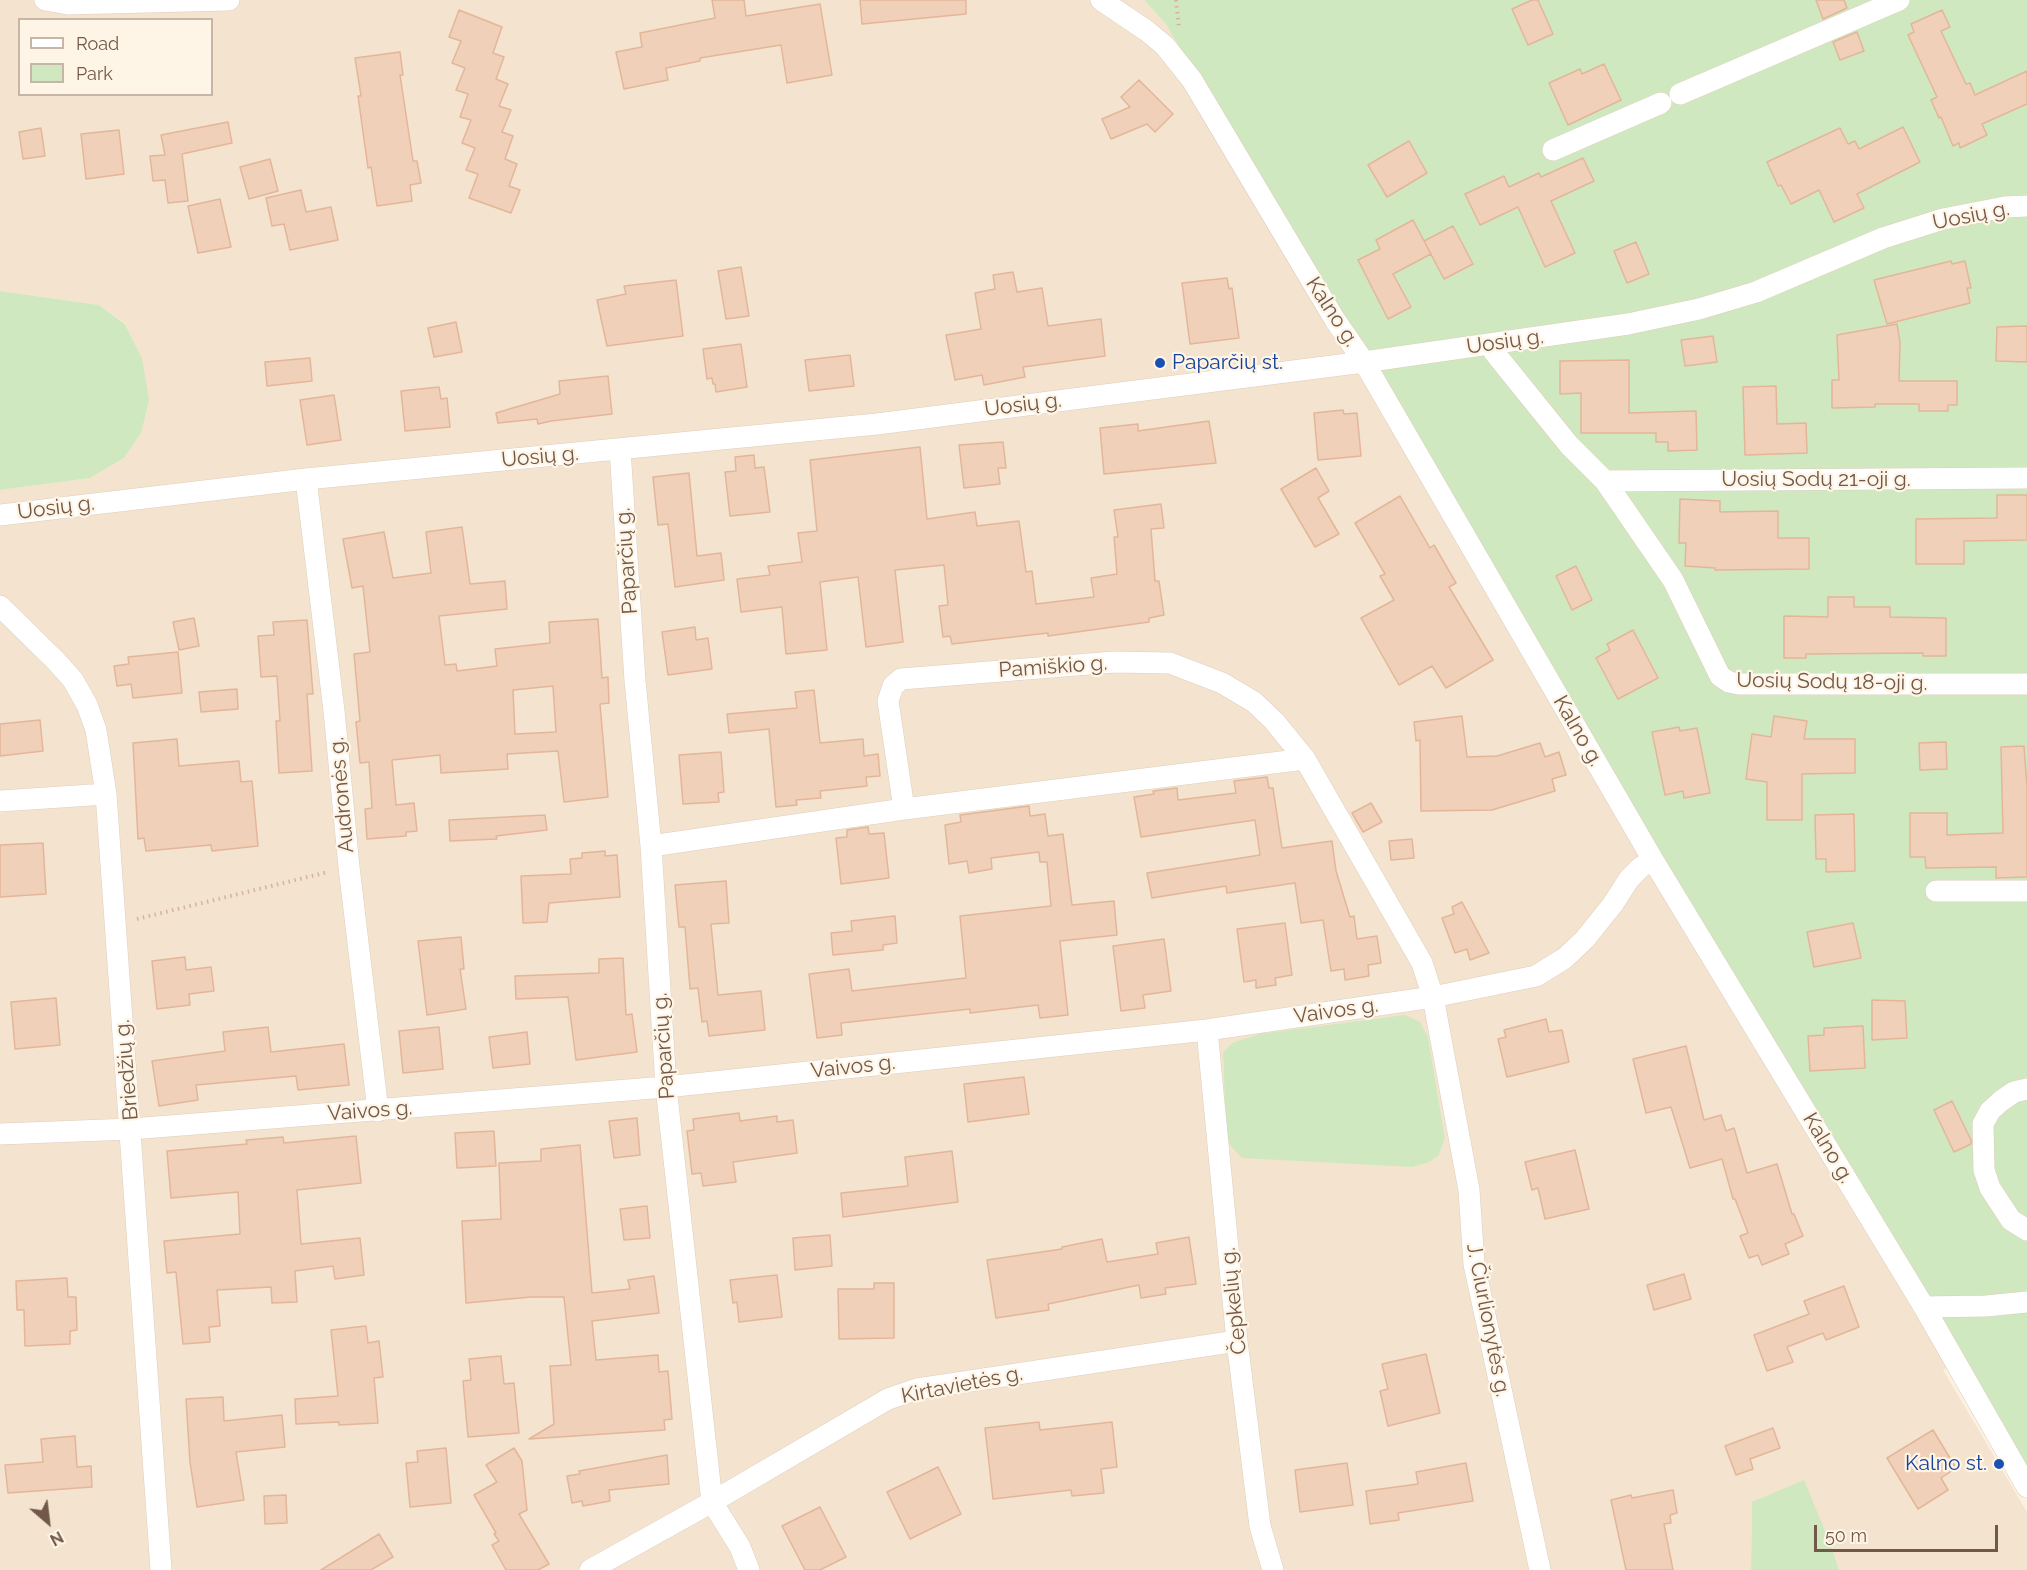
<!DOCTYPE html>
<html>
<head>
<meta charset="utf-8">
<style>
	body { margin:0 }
	#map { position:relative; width:2027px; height:1570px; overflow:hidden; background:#fcf1e0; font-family:Raleway,sans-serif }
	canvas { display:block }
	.legend { position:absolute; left:18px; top:18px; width:195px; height:78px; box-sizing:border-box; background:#fff5e6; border:2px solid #c7b6a7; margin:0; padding:8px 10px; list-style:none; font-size:18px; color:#725848 }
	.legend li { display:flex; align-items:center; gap:12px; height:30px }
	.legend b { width:30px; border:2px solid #c7b6a7 }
	.north { position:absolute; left:18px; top:1492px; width:60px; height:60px; -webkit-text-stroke:4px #fff5e6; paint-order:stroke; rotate:152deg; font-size:16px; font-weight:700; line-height:24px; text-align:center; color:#725848 }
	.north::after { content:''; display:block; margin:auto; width:21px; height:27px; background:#725848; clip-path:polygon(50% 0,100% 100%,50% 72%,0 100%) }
	.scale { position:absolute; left:1814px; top:1525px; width:184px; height:27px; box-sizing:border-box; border:3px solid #725848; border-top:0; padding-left:8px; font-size:18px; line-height:21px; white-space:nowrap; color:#725848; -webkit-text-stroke:4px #fff5e6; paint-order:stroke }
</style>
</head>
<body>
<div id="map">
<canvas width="2027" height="1570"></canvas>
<ul class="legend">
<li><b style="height:8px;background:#fff"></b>Road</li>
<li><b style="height:16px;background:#cfe8bf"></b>Park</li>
</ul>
<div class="north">N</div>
<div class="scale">50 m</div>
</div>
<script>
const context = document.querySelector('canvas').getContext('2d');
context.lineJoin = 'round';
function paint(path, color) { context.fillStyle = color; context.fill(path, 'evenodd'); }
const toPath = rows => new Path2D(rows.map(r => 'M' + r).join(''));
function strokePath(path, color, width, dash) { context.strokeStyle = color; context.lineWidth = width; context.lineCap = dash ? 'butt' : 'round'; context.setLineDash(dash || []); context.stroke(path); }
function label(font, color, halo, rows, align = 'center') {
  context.font = font + ' Raleway,sans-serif'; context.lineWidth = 4.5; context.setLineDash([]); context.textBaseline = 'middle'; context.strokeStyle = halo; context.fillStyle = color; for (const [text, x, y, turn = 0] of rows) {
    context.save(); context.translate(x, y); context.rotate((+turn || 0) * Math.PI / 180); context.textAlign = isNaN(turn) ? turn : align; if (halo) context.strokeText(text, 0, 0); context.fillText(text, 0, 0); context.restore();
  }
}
paint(toPath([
	[0,0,1144,0,1166,24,1957,1363,1943,1370,2027,1512,2027,1570,1839,1570,1832,1548,1752,1502,1751,1570,0,1570,0,490,90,478,124,458,141,433,142,358,125,323,99,305,0,291],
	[20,20,212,20,212,94,20,94],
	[1420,1022,1428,1036,1445,1138,1439,1155,1430,1162,1413,1167,1226,1137,1223,1052,1232,1043]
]), '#f3e3cf');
paint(toPath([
	[1144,0,2027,0,2027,1497,1166,24],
	[0,291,99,305,125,324,142,358,149,400,141,433,124,458,90,478,0,490],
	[1405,1015,1420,1022,1428,1036,1445,1138,1439,1155,1430,1162,1413,1167,1242,1158,1231,1146,1226,1137,1223,1052,1232,1043,1260,1034],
	[1804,1480,1832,1548,1839,1570,1751,1570,1752,1502]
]), '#cfe8bf');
const building = toPath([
	[712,0,744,0,746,16,820,4,832,75,787,83,781,45,700,58,700,61,666,68,668,80,624,89,616,52,642,47,640,33,715,18,712,0],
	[860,0,966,0,966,14,862,24,860,0],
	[1532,0,1538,0,1553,34,1528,45,1512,9,1532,0],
	[1816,0,1844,0,1847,8,1823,19,1816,0],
	[459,10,502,27,493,53,504,57,496,79,508,84,499,106,511,110,502,132,513,136,505,159,517,164,509,186,520,190,511,213,469,198,478,174,466,170,475,148,462,143,471,120,460,117,468,94,456,90,465,68,452,63,461,41,449,37,459,10],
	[1942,10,1950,27,1941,31,1966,84,1970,83,1975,95,2027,71,2027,104,1982,124,1987,135,1960,148,1959,143,1953,146,1941,117,1939,118,1931,100,1937,97,1908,35,1914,32,1911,24,1942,10],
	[1857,32,1864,51,1840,60,1833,42,1857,32],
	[400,52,403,75,400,75,413,161,417,161,421,183,410,185,412,201,377,206,371,167,368,168,358,96,361,96,355,58,400,52],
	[1604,64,1621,100,1568,125,1549,83,1580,69,1582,74,1604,64],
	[1139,80,1173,114,1155,132,1147,124,1111,139,1102,119,1130,107,1121,97,1139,80],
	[228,122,232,143,182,154,188,201,168,203,165,180,153,181,150,156,165,155,161,135,228,122],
	[1903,127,1920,162,1857,194,1864,208,1834,222,1819,190,1791,204,1781,185,1778,186,1767,162,1840,128,1848,144,1855,141,1859,149,1903,127],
	[41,128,45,156,23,159,19,132,41,128],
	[119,130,124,174,86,179,81,134,119,130],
	[1409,141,1427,173,1387,197,1368,165,1409,141],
	[1583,158,1594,181,1551,201,1575,253,1545,267,1518,207,1480,225,1465,194,1504,176,1509,187,1539,173,1541,177,1583,158],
	[270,159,278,191,249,199,240,167,270,159],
	[301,190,306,212,331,207,338,240,290,250,284,224,272,226,266,198,301,190],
	[220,199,231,247,198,253,188,206,220,199],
	[1413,220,1431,254,1393,274,1411,307,1388,319,1358,260,1380,249,1376,240,1413,220],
	[1453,226,1473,264,1444,279,1424,241,1453,226],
	[1636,242,1649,274,1627,283,1614,251,1636,242],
	[1951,261,1952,264,1965,261,1971,288,1967,288,1970,303,1887,324,1874,280,1951,261],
	[741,267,749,316,726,319,718,271,741,267],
	[1013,272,1017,292,1042,288,1048,326,1101,319,1105,356,1023,367,1025,377,984,385,982,375,955,380,946,335,981,329,975,293,995,289,993,275,1013,272],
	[1227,278,1229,289,1232,288,1239,338,1190,344,1182,283,1227,278],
	[676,280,683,336,607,346,597,300,626,294,624,286,676,280],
	[456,322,462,352,434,357,428,328,456,322],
	[1897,324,1900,342,1899,381,1957,381,1957,405,1948,405,1948,411,1919,411,1919,404,1875,404,1875,407,1832,408,1832,380,1839,380,1837,335,1897,324],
	[2027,326,2027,362,1996,361,1997,327,2027,326],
	[1713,336,1717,362,1685,366,1681,340,1713,336],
	[741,344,747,387,716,392,715,384,713,384,712,378,707,379,703,349,741,344],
	[850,355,854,386,809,391,805,360,850,355],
	[310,358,312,381,267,386,265,362,310,358],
	[1629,360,1629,413,1696,411,1697,450,1668,451,1668,442,1656,442,1656,433,1581,433,1581,393,1560,394,1560,361,1629,360],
	[608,376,612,414,551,421,538,424,537,419,498,423,496,413,560,394,559,381,608,376],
	[1776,386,1777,424,1806,423,1807,453,1745,455,1743,387,1776,386],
	[439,387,441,399,447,398,450,427,405,431,401,391,439,387],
	[334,395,341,440,307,445,300,400,334,395],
	[1343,410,1344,414,1357,413,1361,456,1318,460,1314,413,1343,410],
	[1209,421,1216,463,1104,474,1100,428,1138,424,1138,431,1209,421],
	[1003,442,1006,468,998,468,1000,484,964,488,959,445,1003,442],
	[920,447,927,519,975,512,977,526,1019,521,1026,572,1032,571,1036,604,1094,597,1091,578,1117,574,1114,537,1118,537,1114,510,1161,504,1164,528,1151,529,1155,581,1159,581,1164,615,1149,618,1149,622,1048,636,1048,633,952,644,950,636,943,637,939,606,948,605,944,565,895,570,903,642,866,647,858,577,820,582,827,650,786,654,782,607,741,612,737,579,770,575,768,566,802,562,798,533,817,531,810,460,920,447],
	[754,455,755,468,764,467,770,512,730,516,725,472,736,471,735,457,754,455],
	[1316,468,1329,491,1318,498,1339,534,1315,547,1281,489,1316,468],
	[689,473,697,556,721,553,724,580,675,587,668,524,658,525,653,477,689,473],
	[1997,495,2027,495,2027,540,1964,541,1964,564,1916,564,1916,519,1997,518,1997,495],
	[1400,496,1430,548,1434,545,1456,583,1449,587,1493,660,1446,688,1432,666,1399,685,1361,618,1394,600,1380,576,1385,574,1355,523,1400,496],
	[1680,499,1720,501,1720,512,1778,511,1778,538,1809,538,1809,569,1715,570,1715,568,1685,566,1686,543,1679,543,1680,499],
	[462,527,470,584,505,581,507,609,439,616,445,665,456,664,457,671,497,666,495,649,550,643,549,622,598,619,602,678,608,677,609,703,600,704,608,797,564,802,558,751,507,754,508,769,441,773,440,755,392,760,396,805,414,803,417,831,406,832,406,836,367,839,365,809,372,808,369,762,360,763,356,722,360,721,354,654,370,652,363,586,352,588,343,539,384,532,393,578,431,573,426,532,462,527],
	[553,686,556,732,515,734,513,690,553,686],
	[1576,566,1592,600,1572,610,1556,576,1576,566],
	[1828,597,1854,597,1854,607,1890,607,1890,617,1946,618,1946,656,1923,656,1923,653,1806,654,1806,658,1784,658,1784,616,1828,617,1828,597],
	[194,618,199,646,179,650,173,622,194,618],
	[307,620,313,694,307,694,312,771,279,773,276,721,280,721,277,676,261,677,258,636,274,635,273,622,307,620],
	[695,627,696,640,708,638,712,669,668,675,662,632,695,627],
	[1633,630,1658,678,1618,699,1596,658,1610,650,1607,644,1633,630],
	[178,652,182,693,133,698,131,684,117,686,114,666,129,664,128,657,178,652],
	[237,689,238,709,201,712,199,692,237,689],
	[814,690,820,743,863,739,864,756,878,754,880,776,866,777,867,786,820,791,821,798,796,800,797,805,776,807,769,729,729,733,727,714,797,708,795,692,814,690],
	[1462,716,1467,757,1497,756,1540,743,1545,757,1559,752,1566,775,1552,779,1555,791,1492,810,1421,811,1420,740,1416,741,1414,722,1462,716],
	[1774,716,1807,721,1804,739,1855,739,1855,773,1802,774,1802,820,1767,820,1767,782,1746,779,1752,734,1771,737,1774,716],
	[40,720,43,751,0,756,0,724,40,720],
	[1679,727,1680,731,1697,728,1710,793,1684,798,1683,791,1665,795,1652,732,1679,727],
	[177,739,179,766,239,761,241,782,252,781,258,846,212,851,211,845,146,851,144,838,138,839,133,743,177,739],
	[1946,742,1947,769,1920,770,1919,743,1946,742],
	[2024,746,2027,788,2027,877,1996,878,1996,867,1926,868,1925,857,1910,857,1910,813,1947,813,1947,835,2003,833,2001,747,2024,746],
	[721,752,724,792,718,793,719,802,683,804,679,755,721,752],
	[1267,777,1269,788,1273,788,1282,848,1332,841,1336,871,1350,917,1354,916,1357,939,1377,936,1381,963,1368,965,1369,976,1345,980,1344,969,1331,971,1323,920,1301,923,1295,883,1227,893,1226,886,1152,898,1147,873,1260,855,1255,820,1141,837,1134,797,1154,794,1153,791,1177,788,1178,800,1236,793,1234,781,1267,777],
	[1371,803,1382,822,1363,832,1352,813,1371,803],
	[1029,806,1030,816,1045,814,1048,836,1063,834,1072,905,1114,901,1117,935,1060,941,1068,1015,1040,1018,1038,1005,970,1013,970,1009,841,1023,842,1035,817,1038,809,974,849,969,852,991,966,978,960,916,1051,906,1047,862,1040,862,1039,852,991,858,992,869,969,873,967,861,949,864,945,825,961,822,960,815,1029,806],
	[1854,814,1855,871,1826,872,1826,859,1816,859,1815,815,1854,814],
	[545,815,547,830,496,836,497,839,450,841,449,820,545,815],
	[868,827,869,834,884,833,889,878,841,884,836,838,847,837,847,830,868,827],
	[1412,839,1414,858,1391,860,1389,841,1412,839],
	[43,843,46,894,0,897,0,845,43,843],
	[605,851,605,856,617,855,620,897,549,903,547,922,523,923,521,876,571,874,570,859,582,858,582,853,605,851],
	[726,881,729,923,711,924,718,995,761,991,765,1030,709,1036,707,1021,702,1022,698,988,690,989,685,927,679,927,675,885,726,881],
	[1462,902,1489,953,1470,960,1467,949,1455,953,1442,918,1454,914,1452,907,1462,902],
	[895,916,897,943,883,945,883,950,833,955,831,933,852,931,851,921,895,916],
	[1285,923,1292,975,1275,978,1276,985,1256,988,1256,980,1244,982,1237,929,1285,923],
	[1853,923,1861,958,1814,967,1807,932,1853,923],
	[461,937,464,969,460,969,466,1009,427,1015,418,941,461,937],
	[1164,939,1171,991,1143,995,1145,1008,1121,1011,1113,946,1164,939],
	[185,957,186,970,211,967,214,991,189,994,190,1005,157,1009,152,961,185,957],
	[623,958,626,1015,632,1014,637,1052,576,1060,568,997,516,999,515,976,599,973,599,959,623,958],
	[56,998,60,1045,15,1049,11,1002,56,998],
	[1872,1000,1905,1001,1907,1038,1872,1040,1872,1000],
	[1546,1019,1549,1032,1562,1030,1569,1062,1507,1077,1498,1039,1506,1037,1504,1030,1546,1019],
	[1863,1026,1865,1068,1810,1071,1808,1036,1824,1035,1824,1028,1863,1026],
	[268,1027,271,1052,344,1044,349,1085,298,1090,296,1076,196,1085,198,1100,159,1106,152,1061,225,1051,223,1032,268,1027],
	[439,1027,443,1069,403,1073,399,1031,439,1027],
	[527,1032,530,1064,493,1068,489,1037,527,1032],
	[1686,1046,1704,1120,1721,1115,1726,1131,1734,1128,1747,1173,1777,1164,1792,1214,1794,1214,1803,1236,1785,1244,1789,1254,1762,1265,1758,1255,1749,1258,1740,1236,1748,1233,1735,1199,1733,1199,1722,1159,1690,1168,1671,1107,1646,1113,1633,1059,1686,1046],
	[1024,1077,1029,1114,968,1122,964,1084,1024,1077],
	[1952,1101,1971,1140,1971,1144,1954,1152,1934,1110,1952,1101],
	[739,1113,740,1121,777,1116,777,1122,793,1120,797,1153,733,1162,736,1182,703,1186,701,1173,692,1174,687,1131,694,1130,693,1119,739,1113],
	[637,1118,640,1155,614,1158,609,1121,637,1118],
	[494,1131,496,1166,457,1168,455,1133,494,1131],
	[356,1136,361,1183,297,1190,301,1244,360,1238,364,1275,335,1279,333,1266,295,1271,297,1302,272,1303,271,1287,217,1290,220,1326,209,1327,210,1342,183,1344,176,1272,167,1273,164,1241,240,1234,238,1192,171,1198,167,1151,247,1144,246,1140,283,1137,284,1143,356,1136],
	[580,1145,592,1293,630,1289,628,1280,654,1276,659,1313,592,1321,596,1360,658,1355,659,1372,668,1371,672,1419,664,1420,665,1430,529,1439,554,1424,550,1366,571,1365,564,1297,531,1297,466,1303,462,1221,501,1219,499,1163,541,1161,541,1149,580,1145],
	[1575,1150,1589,1209,1545,1219,1538,1188,1532,1190,1525,1162,1575,1150],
	[952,1151,958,1202,843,1217,841,1193,908,1186,905,1157,952,1151],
	[647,1206,650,1238,624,1240,620,1209,647,1206],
	[830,1235,832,1266,795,1270,793,1238,830,1235],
	[1189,1237,1196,1284,1165,1288,1166,1294,1141,1298,1139,1285,1048,1304,1049,1310,996,1318,987,1260,1062,1249,1062,1247,1102,1239,1107,1262,1158,1254,1156,1243,1189,1237],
	[1684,1274,1691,1299,1654,1310,1647,1285,1684,1274],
	[777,1275,782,1317,739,1322,737,1302,733,1303,730,1280,777,1275],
	[67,1278,68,1297,76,1297,77,1330,70,1331,70,1344,25,1346,24,1310,17,1310,16,1281,67,1278],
	[874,1283,894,1283,894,1338,839,1339,838,1289,874,1289,874,1283],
	[1844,1286,1859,1327,1826,1340,1823,1333,1787,1347,1793,1362,1767,1371,1754,1335,1809,1314,1804,1301,1844,1286],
	[366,1326,368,1343,379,1341,383,1377,374,1378,378,1423,339,1425,339,1422,296,1424,295,1399,338,1396,331,1330,366,1326],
	[1426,1354,1440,1413,1388,1426,1380,1391,1388,1389,1382,1364,1426,1354],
	[501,1356,504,1384,514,1383,519,1433,468,1437,463,1381,471,1380,469,1359,501,1356],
	[223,1397,224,1421,282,1415,285,1447,236,1452,244,1500,197,1507,190,1462,186,1399,223,1397],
	[1039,1422,1040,1430,1112,1422,1117,1467,1101,1469,1104,1493,1072,1496,1071,1490,993,1499,985,1428,1039,1422],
	[1773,1428,1780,1448,1750,1459,1753,1469,1736,1475,1725,1446,1773,1428],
	[1933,1430,1956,1468,1941,1478,1948,1490,1918,1509,1887,1458,1933,1430],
	[75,1436,77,1467,91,1466,92,1487,8,1493,5,1465,43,1462,41,1439,75,1436],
	[446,1448,451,1503,410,1507,406,1463,418,1462,417,1451,446,1448],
	[514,1448,522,1461,527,1510,519,1514,549,1564,538,1570,506,1570,492,1545,499,1541,494,1534,496,1533,474,1495,497,1482,486,1465,514,1448],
	[667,1455,669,1484,609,1490,610,1501,583,1506,582,1501,572,1503,567,1476,580,1474,579,1471,667,1455],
	[1347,1463,1353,1505,1300,1512,1295,1470,1347,1463],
	[1466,1463,1473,1501,1398,1513,1399,1520,1370,1524,1366,1491,1418,1484,1416,1472,1466,1463],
	[938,1467,961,1514,910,1539,887,1492,938,1467],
	[1673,1490,1677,1513,1670,1515,1671,1523,1664,1524,1673,1570,1626,1570,1611,1500,1631,1495,1632,1498,1673,1490],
	[286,1495,287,1523,265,1524,264,1496,286,1495],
	[820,1507,846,1557,820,1570,805,1570,782,1526,820,1507],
	[379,1534,393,1557,371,1570,321,1570,379,1534]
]);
paint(building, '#f0d0b8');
strokePath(building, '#e3b699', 1.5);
const street = toPath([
	[45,0,68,4,229,0],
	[1101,0,1147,31,1165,46,1192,80,1335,320,1364,362,1653,860,1924,1307,2027,1487],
	[1680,94,1899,0],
	[1553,150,1661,103],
	[1493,344,1494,352,1502,362,1569,445,1605,481,1673,580,1720,676,1729,682,1739,684,2027,684],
	[620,449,635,681,651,846,666,1087,712,1502,740,1547,749,1570],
	[306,479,334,711,349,867,378,1111],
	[1605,481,2027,478],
	[0,515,306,479,877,424,1364,362,1628,324,1699,309,1756,292,1883,238,1943,219,2005,207,2027,206],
	[0,606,56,661,73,680,87,705,96,730,106,794,161,1570],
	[0,801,106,794],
	[904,809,888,701,893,686,901,679,1114,662,1170,663,1222,683,1254,702,1274,721,1305,759,1422,963,1433,997,1469,1190,1474,1264,1540,1570],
	[651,846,904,809,1305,759],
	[1936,891,2027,891],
	[1207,1030,1237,1341,1260,1526,1273,1570],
	[2027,1089,2014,1092,2001,1101,1990,1111,1983,1124,1984,1170,1990,1188,2011,1220,2027,1230],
	[0,1134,131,1129,666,1087,1207,1030,1433,997,1536,976,1565,958,1585,939,1613,904,1629,879,1641,867,1653,860],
	[1924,1307,1986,1306,2027,1302],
	[590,1570,712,1502,888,1399,917,1389,1237,1341]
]);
strokePath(street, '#dfcebc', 22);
strokePath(toPath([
	[1176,0,1179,27],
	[137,919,328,872]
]), '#d5b39c', 4, [1.5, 4.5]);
strokePath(street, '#fff', 21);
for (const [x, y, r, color] of [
	[1160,363,6,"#1a4fb4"],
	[1999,1464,6,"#1a4fb4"]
]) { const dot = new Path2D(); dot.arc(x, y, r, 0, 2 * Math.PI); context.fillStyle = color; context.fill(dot); strokePath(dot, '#fff5e6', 2); }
label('21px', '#725848', '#fff5e6', [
	["Uosių g.",1971,216,-11],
	["Kalno g.",1332,312,57],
	["Uosių g.",1505,342,-8],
	["Uosių g.",1023,405,-7],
	["Uosių g.",540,457,-5],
	["Uosių Sodų 21-oji g.",1816,480],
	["Uosių g.",56,508,-7],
	["Paparčių g.",627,561,-94],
	["Pamiškio g.",1053,667,-4],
	["Uosių Sodų 18-oji g.",1832,682,1],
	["Kalno g.",1578,731,60],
	["Audronės g.",342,795,-95],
	["Vaivos g.",1336,1011,-8],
	["Paparčių g.",664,1046,-94],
	["Vaivos g.",853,1067,-6],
	["Briedžių g.",127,1070,-95],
	["Vaivos g.",370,1111,-4],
	["Kalno g.",1828,1148,59],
	["Čepkelių g.",1234,1301,-96],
	["J. Čiurlionytės g.",1488,1320,79],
	["Kirtavietės g.",962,1385,-11]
]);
label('21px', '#164399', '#fff5e6', [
	["Paparčių st.",1172,363],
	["Kalno st.",1987,1464,"right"]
], 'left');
</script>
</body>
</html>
